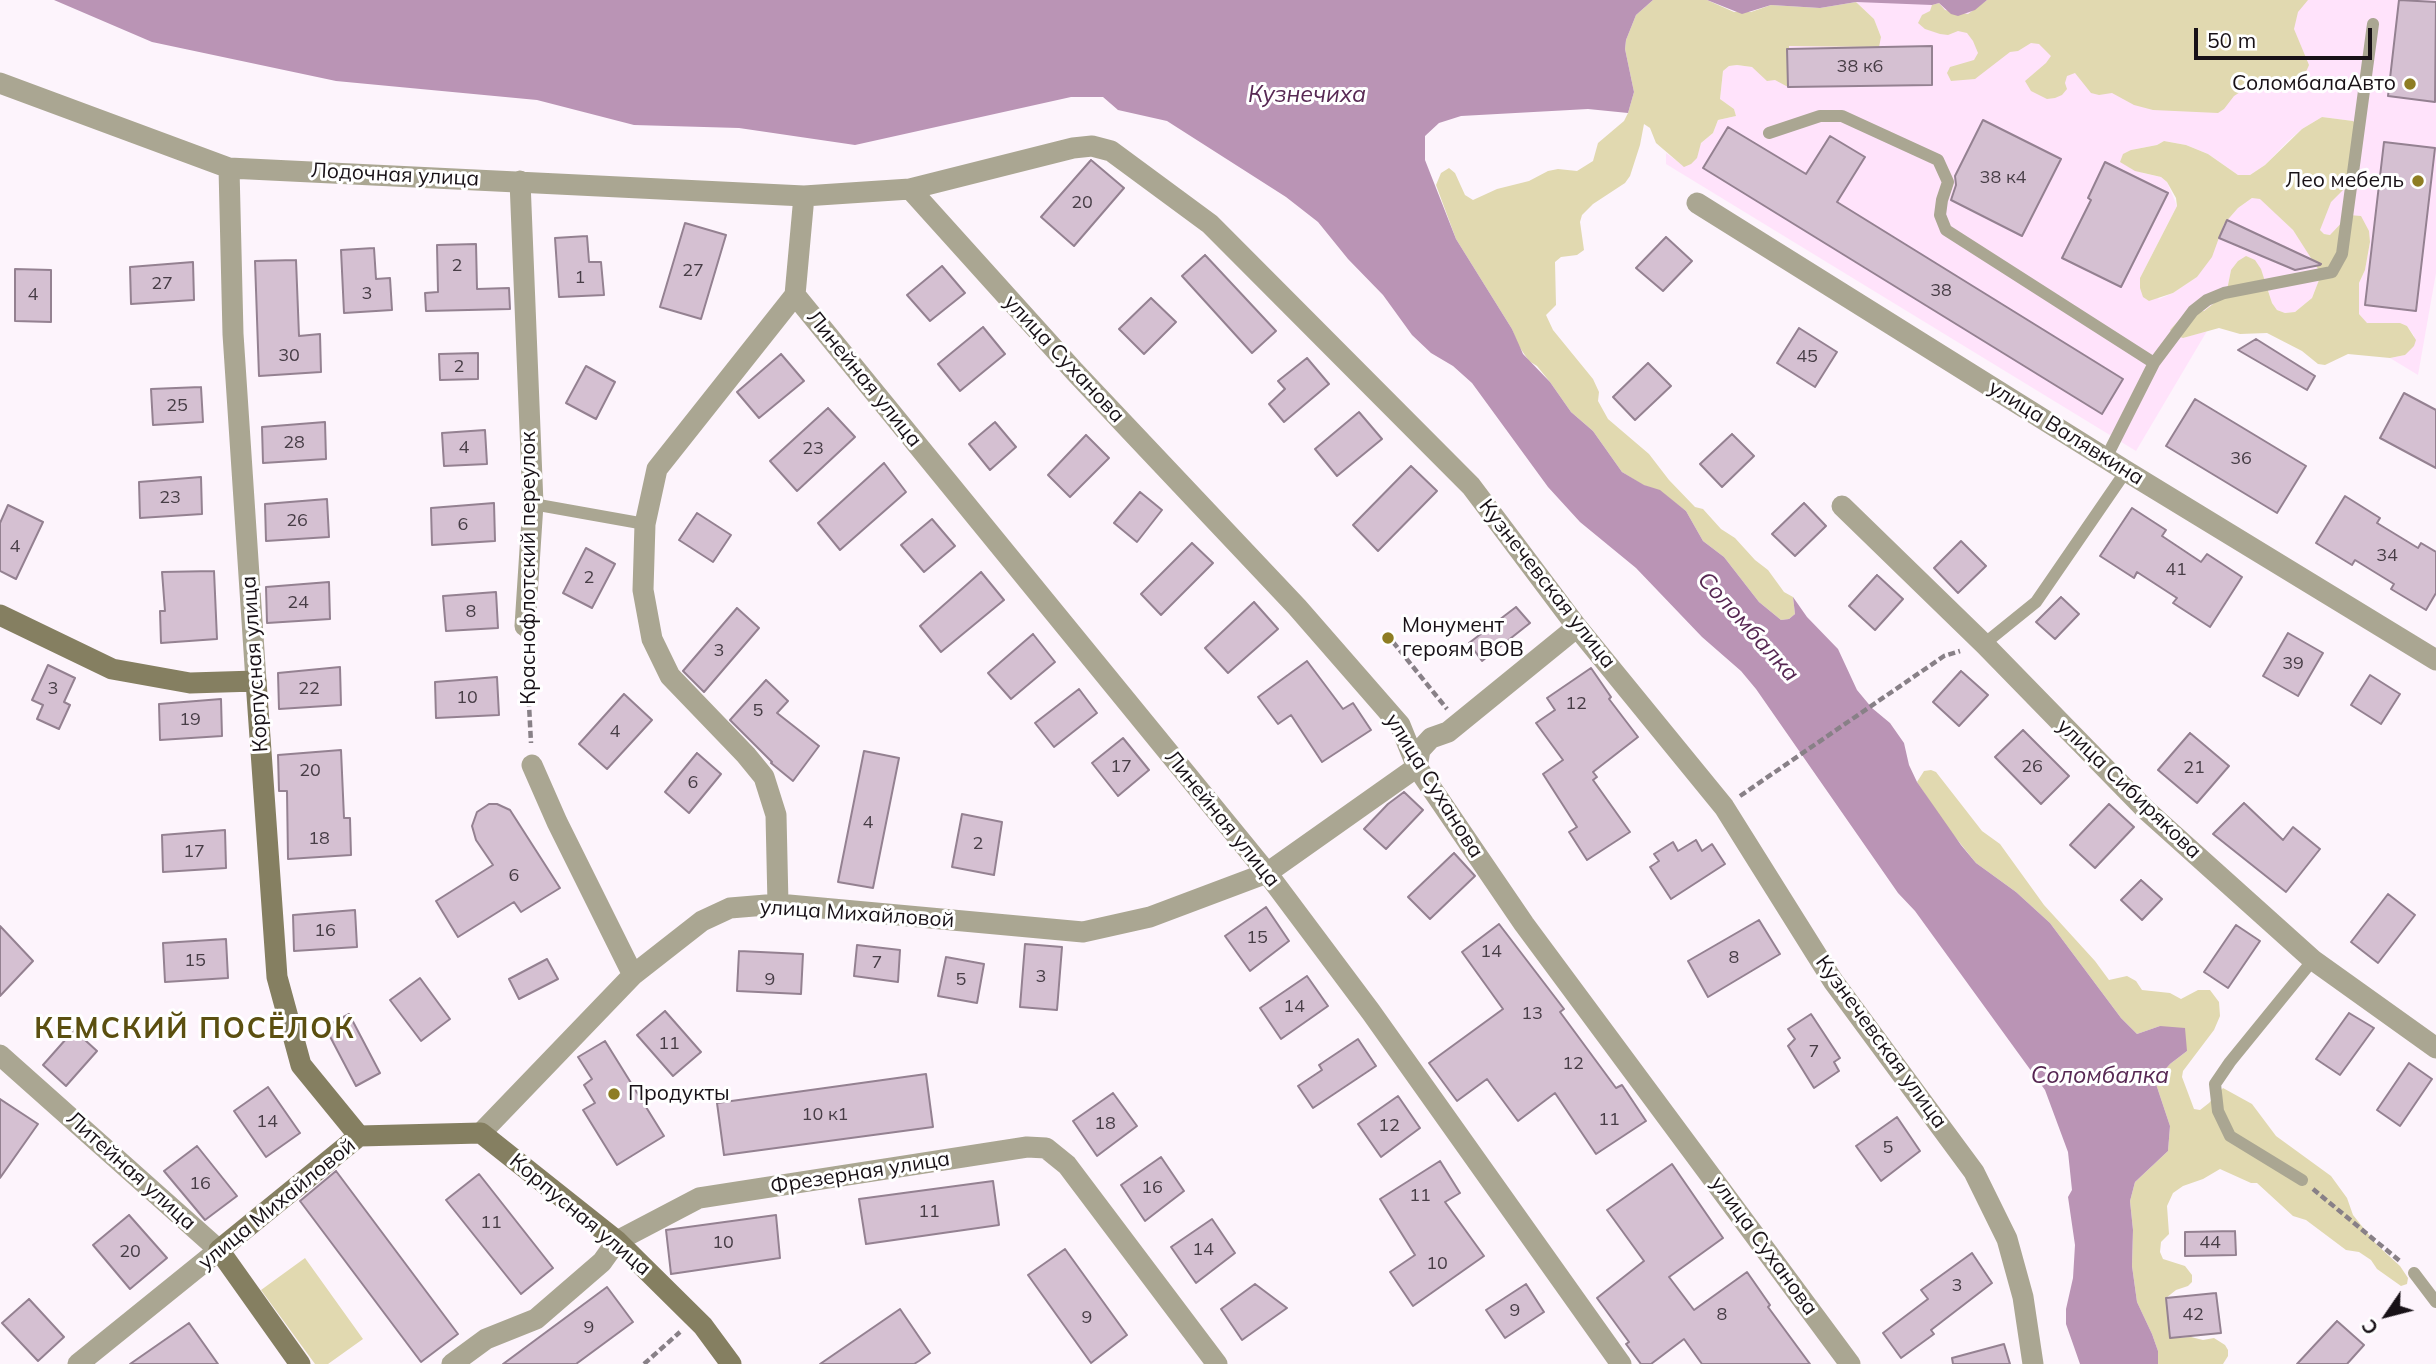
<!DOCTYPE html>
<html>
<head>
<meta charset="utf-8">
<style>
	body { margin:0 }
	#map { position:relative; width:2436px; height:1364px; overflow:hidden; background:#fdf4fc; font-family:Mulish,sans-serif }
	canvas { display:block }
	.north { position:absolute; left:2352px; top:1280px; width:70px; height:70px; -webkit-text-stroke:5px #fff; paint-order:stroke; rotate:235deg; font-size:19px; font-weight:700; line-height:28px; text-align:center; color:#181117 }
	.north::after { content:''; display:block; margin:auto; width:24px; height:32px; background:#181117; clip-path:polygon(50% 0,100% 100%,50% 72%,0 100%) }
	.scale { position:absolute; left:2194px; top:28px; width:178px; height:32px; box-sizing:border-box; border:4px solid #181117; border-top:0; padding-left:9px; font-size:21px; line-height:24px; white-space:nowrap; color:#181117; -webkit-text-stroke:5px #fff; paint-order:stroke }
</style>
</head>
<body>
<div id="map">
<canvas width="2436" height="1364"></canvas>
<div class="north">С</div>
<div class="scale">50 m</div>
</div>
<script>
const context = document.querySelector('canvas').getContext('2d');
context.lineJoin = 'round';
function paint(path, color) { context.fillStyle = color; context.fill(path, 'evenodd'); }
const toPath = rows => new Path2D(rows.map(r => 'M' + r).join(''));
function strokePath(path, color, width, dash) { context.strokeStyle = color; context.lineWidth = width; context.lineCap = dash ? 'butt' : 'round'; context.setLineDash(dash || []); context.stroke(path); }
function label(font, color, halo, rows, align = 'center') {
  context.font = font + ' Mulish,sans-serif'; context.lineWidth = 6; context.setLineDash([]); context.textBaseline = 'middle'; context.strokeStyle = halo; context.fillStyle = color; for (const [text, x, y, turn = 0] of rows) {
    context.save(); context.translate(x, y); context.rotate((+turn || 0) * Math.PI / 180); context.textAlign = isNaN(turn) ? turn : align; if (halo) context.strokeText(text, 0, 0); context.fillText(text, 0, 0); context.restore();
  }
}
paint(toPath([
	[1925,0,2436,0,2436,273,2418,375,2390,358,2405,355,2414,336,2407,326,2394,323,2366,323,2359,314,2359,283,2365,270,2370,242,2341,226,2330,235,2324,234,2320,230,2353,121,2322,117,2302,129,2287,142,2265,165,2250,175,2244,176,2238,175,2208,154,2186,145,2164,141,2157,145,2131,150,2143,173,2161,177,2167,182,2177,206,2140,278,2159,299,2173,293,2197,277,2224,224,2238,208,2252,198,2260,198,2293,230,2312,258,2318,269,2319,280,2312,298,2295,312,2285,313,2277,310,2272,303,2265,280,2231,270,2227,290,2222,297,2204,311,2195,312,2183,338,2207,331,2136,451,1666,164,1666,153,1684,166,1701,143,1713,133,1718,120,1736,116,1734,109,1720,99,1723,71,1729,66,1737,65,1752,67,1788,86,1788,46,1881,37,1874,19,1856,2]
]), '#ffe3fb');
paint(toPath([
	[1653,0,1707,0,1734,12,1751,12,1771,5,1820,8,1856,2,1874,19,1881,37,1879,47,1789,46,1788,87,1775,80,1767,81,1752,67,1737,65,1729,66,1723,71,1720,99,1734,109,1736,116,1718,120,1713,133,1701,143,1697,158,1691,164,1684,167,1656,143,1650,128,1644,124,1640,145,1630,176,1625,183,1593,204,1582,215,1580,222,1584,250,1577,255,1561,257,1555,262,1556,305,1546,315,1553,330,1593,379,1599,392,1598,401,1608,419,1649,454,1669,480,1695,507,1703,509,1721,529,1735,538,1755,560,1768,570,1784,592,1793,597,1795,614,1789,619,1781,620,1759,602,1724,557,1703,541,1686,511,1660,491,1643,485,1622,472,1593,431,1571,412,1550,382,1537,366,1529,361,1518,345,1512,329,1456,239,1436,185,1441,173,1449,168,1455,173,1465,195,1473,200,1497,189,1529,181,1548,171,1558,169,1577,171,1593,161,1598,143,1624,121,1628,113,1634,92,1625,49,1626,40,1636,15],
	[1987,0,2308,0,2298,12,2294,29,2309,65,2302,81,2288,91,2278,92,2254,83,2234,96,2224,109,2218,113,2153,110,2134,105,2112,93,2099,95,2091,93,2075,73,2067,76,2065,83,2067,89,2062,95,2055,98,2047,99,2031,91,2025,81,2046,63,2051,56,2039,44,2031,43,2018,51,2010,52,1975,79,1951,81,1947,73,1950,67,1974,60,1978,53,1973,41,1967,33,1958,31,1948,35,1940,34,1925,29,1918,23,1922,15,1930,11,1932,5,1939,3,1945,10,1968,14],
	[2322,117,2353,121,2357,125,2345,188,2331,202,2320,230,2324,234,2330,235,2349,215,2361,216,2369,231,2370,242,2365,270,2359,283,2359,314,2367,323,2400,323,2407,326,2416,340,2414,346,2405,355,2390,358,2348,354,2325,365,2318,364,2302,351,2267,333,2240,334,2219,328,2183,338,2174,335,2170,330,2180,319,2195,312,2204,311,2222,297,2227,290,2231,270,2238,261,2246,256,2255,260,2261,269,2272,303,2277,310,2285,313,2295,312,2312,298,2319,280,2318,269,2293,230,2260,199,2252,198,2238,208,2224,224,2212,257,2197,277,2173,293,2149,301,2143,297,2140,288,2140,278,2177,206,2176,198,2167,182,2161,177,2135,171,2120,162,2123,154,2131,150,2157,145,2164,141,2186,145,2208,154,2238,175,2250,175,2265,165,2302,129],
	[1931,770,1936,772,1982,831,2000,844,2044,905,2095,961,2109,980,2127,976,2136,981,2142,990,2170,993,2181,999,2198,990,2210,990,2219,1002,2220,1016,2214,1030,2183,1071,2182,1077,2194,1109,2200,1110,2209,1103,2223,1088,2252,1104,2276,1136,2331,1176,2347,1198,2353,1215,2377,1245,2400,1266,2408,1278,2407,1284,2401,1286,2377,1269,2371,1260,2359,1252,2346,1250,2306,1220,2293,1216,2257,1183,2251,1183,2220,1169,2203,1179,2183,1186,2173,1193,2167,1206,2169,1234,2161,1242,2160,1252,2163,1259,2185,1266,2192,1275,2192,1282,2188,1286,2176,1290,2166,1298,2170,1338,2191,1337,2203,1340,2214,1338,2225,1345,2228,1350,2228,1356,2223,1364,2158,1364,2158,1351,2152,1334,2137,1302,2132,1266,2133,1230,2130,1201,2135,1182,2168,1151,2170,1126,2155,1081,2170,1064,2187,1051,2160,1026,2137,1034,2121,1018,2050,923,2016,892,1976,863,1947,827,1917,782,1924,771],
	[305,1258,363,1339,328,1364,315,1364,261,1290]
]), '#e1d9b0');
paint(toPath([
	[54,0,1653,0,1636,15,1626,40,1625,49,1634,92,1628,113,1588,109,1461,116,1439,123,1425,136,1425,160,1456,239,1512,329,1523,354,1550,382,1571,412,1593,431,1622,472,1644,485,1660,490,1686,511,1703,541,1724,557,1759,602,1781,620,1789,619,1795,614,1793,597,1807,617,1838,649,1857,690,1872,708,1890,723,1904,743,1909,765,1917,782,1961,845,1976,863,2016,892,2050,923,2121,1018,2137,1034,2160,1026,2185,1028,2187,1051,2170,1064,2155,1081,2170,1126,2168,1151,2135,1182,2130,1201,2133,1230,2132,1266,2137,1302,2152,1334,2158,1351,2158,1364,2080,1364,2066,1324,2066,1309,2073,1278,2075,1245,2068,1197,2072,1190,2068,1152,2045,1090,1915,911,1898,893,1756,689,1741,671,1702,637,1636,568,1580,522,1548,487,1472,383,1453,366,1431,353,1412,335,1383,295,1348,259,1318,222,1286,197,1167,121,1118,110,1103,97,1071,97,855,145,739,128,634,125,537,100,336,81,152,42],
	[1707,0,1987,0,1975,10,1958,16,1951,14,1939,3,1932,5,1856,2,1820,8,1771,5,1742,14]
]), '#ba94b5');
const building = toPath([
	[2399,0,2436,2,2435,102,2388,96,2399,0],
	[1932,46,1932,85,1788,87,1787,49,1932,46],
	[1983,120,2061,159,2022,236,1951,200,1956,185,1955,176,1983,120],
	[1728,127,1806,174,1830,136,1865,157,1837,202,2123,379,2102,414,1703,168,1728,127],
	[2384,142,2435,148,2416,311,2365,305,2384,142],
	[1091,160,1124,188,1074,246,1041,217,1091,160],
	[2105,162,2168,193,2121,287,2062,258,2091,200,2088,198,2105,162],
	[2227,220,2321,264,2320,265,2295,270,2219,238,2227,220],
	[685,223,726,235,701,319,660,307,685,223],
	[587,236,589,262,601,262,604,295,559,297,555,238,587,236],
	[1666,237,1692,261,1663,291,1636,268,1666,237],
	[476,244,477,289,509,288,510,309,426,311,425,293,438,292,437,245,476,244],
	[374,248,376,279,390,278,392,310,344,313,341,250,374,248],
	[1205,255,1276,331,1252,353,1182,276,1205,255],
	[296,260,299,336,320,334,321,372,259,376,255,261,296,260],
	[193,262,194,300,131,304,130,267,193,262],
	[942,266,965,293,930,321,907,295,942,266],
	[15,269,51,270,51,322,15,321,15,269],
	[1151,298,1176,322,1144,354,1119,329,1151,298],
	[983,327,1005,354,960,391,938,364,983,327],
	[1799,328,1837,352,1815,387,1777,363,1799,328],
	[2256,339,2315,376,2307,390,2238,350,2256,339],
	[478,353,478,379,440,380,439,354,478,353],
	[781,354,804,381,759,418,737,392,781,354],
	[1307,358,1329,384,1284,422,1269,404,1285,389,1278,381,1307,358],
	[1648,363,1671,386,1635,420,1613,397,1648,363],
	[586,366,615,382,596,419,566,403,586,366],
	[201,387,203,422,153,425,151,389,201,387],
	[2404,393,2436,410,2436,468,2380,438,2404,393],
	[2195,399,2306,466,2277,513,2166,446,2195,399],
	[828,408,855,437,797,491,770,461,828,408],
	[1359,412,1382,439,1337,476,1315,449,1359,412],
	[325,422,326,459,263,463,262,427,325,422],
	[995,422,1016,447,990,470,969,444,995,422],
	[485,430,487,464,444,466,442,433,485,430],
	[1732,434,1754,456,1722,487,1700,464,1732,434],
	[1086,435,1109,458,1070,497,1048,475,1086,435],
	[884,463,906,492,840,550,818,523,884,463],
	[1411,466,1437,491,1378,551,1353,525,1411,466],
	[201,477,202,514,140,518,139,482,201,477],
	[1140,492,1162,510,1137,542,1114,523,1140,492],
	[2345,496,2380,518,2377,523,2418,548,2421,543,2436,552,2436,593,2426,610,2391,589,2394,584,2355,560,2352,565,2316,543,2345,496],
	[327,499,329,537,266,541,265,504,327,499],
	[494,503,495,541,432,545,431,508,494,503],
	[1804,503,1826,526,1795,556,1772,534,1804,503],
	[8,505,43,522,16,579,0,571,0,523,8,505],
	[2132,508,2166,530,2162,536,2201,562,2207,554,2242,577,2210,627,2173,603,2177,598,2137,572,2134,578,2100,556,2132,508],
	[697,513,731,535,713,562,679,540,697,513],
	[932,519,955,546,924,572,901,545,932,519],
	[1961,541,1986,566,1958,593,1934,568,1961,541],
	[1192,543,1213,563,1161,615,1141,594,1192,543],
	[586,548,615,564,592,608,563,593,586,548],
	[214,571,217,639,161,643,160,611,165,611,162,572,214,571],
	[981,572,1004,600,941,652,920,626,981,572],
	[1877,575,1903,599,1875,630,1849,606,1877,575],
	[329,582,330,619,267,623,266,587,329,582],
	[496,592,498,628,446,631,443,596,496,592],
	[2061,597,2079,614,2055,639,2036,622,2061,597],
	[1254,602,1278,629,1228,673,1205,648,1254,602],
	[1516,607,1530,623,1482,661,1469,643,1516,607],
	[737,608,759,628,704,692,683,671,737,608],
	[2288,633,2323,653,2298,696,2263,676,2288,633],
	[1033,634,1055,662,1011,699,988,673,1033,634],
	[1307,661,1343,709,1353,703,1371,730,1322,762,1291,715,1278,724,1258,697,1307,661],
	[48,665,75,678,64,702,70,705,59,729,37,719,43,705,32,700,48,665],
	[340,667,341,705,279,709,278,673,340,667],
	[1591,668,1611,697,1609,699,1638,737,1593,772,1597,777,1593,780,1630,832,1587,860,1569,832,1577,827,1543,774,1563,760,1536,723,1555,710,1547,698,1591,668],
	[1961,671,1988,695,1959,726,1933,702,1961,671],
	[2370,675,2400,694,2381,724,2351,705,2370,675],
	[497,677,499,715,436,718,435,682,497,677],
	[766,680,788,701,777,713,819,746,793,781,771,763,772,762,730,720,766,680],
	[1079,689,1097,713,1054,747,1035,723,1079,689],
	[624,694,652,720,607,769,579,744,624,694],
	[221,699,222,736,160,740,159,704,221,699],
	[2023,730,2069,776,2041,804,1995,757,2023,730],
	[2190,733,2229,766,2197,803,2158,770,2190,733],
	[1123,738,1149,770,1118,796,1092,763,1123,738],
	[341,750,344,818,350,818,351,855,288,859,287,791,279,791,278,755,341,750],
	[864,751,899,758,873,888,838,882,864,751],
	[697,753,721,774,689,813,665,792,697,753],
	[1404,792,1423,810,1386,849,1364,829,1388,804,1404,792],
	[2244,803,2283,840,2293,827,2320,849,2286,892,2213,834,2244,803],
	[489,804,497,804,510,810,560,888,521,912,514,902,458,937,436,901,493,865,476,840,472,826,477,812,489,804],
	[2109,804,2134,827,2095,868,2070,845,2109,804],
	[962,814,1002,822,994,875,952,867,962,814],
	[225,830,226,868,163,872,162,835,225,830],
	[1696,840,1702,851,1712,844,1725,864,1671,899,1650,867,1659,861,1654,854,1673,842,1678,851,1696,840],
	[1454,853,1475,876,1430,919,1408,897,1454,853],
	[2141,880,2162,899,2142,920,2121,900,2141,880],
	[2388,894,2415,915,2378,963,2351,942,2388,894],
	[1266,907,1289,941,1250,971,1225,936,1266,907],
	[355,910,357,947,294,951,293,915,355,910],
	[1759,920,1780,954,1708,997,1688,961,1759,920],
	[1499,924,1564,1009,1560,1012,1616,1088,1622,1085,1646,1121,1596,1154,1555,1093,1518,1121,1487,1079,1457,1101,1429,1063,1503,1009,1462,952,1499,924],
	[2236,925,2260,941,2228,988,2204,972,2236,925],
	[0,926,33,961,0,996,0,926],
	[226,939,228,978,165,982,163,943,226,939],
	[1025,944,1062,947,1057,1010,1020,1007,1025,944],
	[857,945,900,950,898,982,854,976,857,945],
	[739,951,803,954,801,994,737,991,739,951],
	[946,957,984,964,977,1003,938,996,946,957],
	[547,959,558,979,519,999,509,979,547,959],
	[1307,976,1328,1006,1281,1039,1260,1008,1307,976],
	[420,978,450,1019,421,1041,390,1000,420,978],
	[665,1011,701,1052,673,1076,637,1035,665,1011],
	[2349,1013,2374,1028,2340,1075,2316,1059,2349,1013],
	[349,1014,380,1073,356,1086,325,1027,349,1014],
	[1811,1014,1840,1058,1834,1062,1839,1071,1814,1088,1788,1046,1795,1039,1788,1029,1811,1014],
	[74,1030,97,1051,66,1086,43,1065,74,1030],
	[1358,1039,1376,1066,1313,1108,1298,1086,1322,1070,1319,1065,1358,1039],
	[605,1041,664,1136,617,1165,583,1110,595,1103,584,1085,592,1079,578,1057,605,1041],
	[2409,1063,2432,1079,2400,1126,2377,1110,2409,1063],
	[926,1074,933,1127,724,1155,717,1103,926,1074],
	[268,1087,300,1133,266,1157,234,1111,268,1087],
	[1113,1093,1137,1126,1097,1156,1073,1121,1113,1093],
	[1398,1096,1420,1128,1381,1157,1358,1124,1398,1096],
	[0,1099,38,1124,0,1178,0,1099],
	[1897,1117,1920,1151,1881,1181,1856,1146,1897,1117],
	[197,1146,237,1196,205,1220,164,1171,197,1146],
	[1161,1157,1184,1191,1145,1221,1121,1185,1161,1157],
	[1440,1161,1460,1193,1445,1202,1484,1256,1413,1306,1390,1272,1415,1255,1380,1199,1440,1161],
	[1672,1164,1723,1238,1669,1277,1694,1310,1747,1272,1770,1305,1768,1307,1810,1364,1702,1364,1684,1339,1651,1364,1641,1364,1626,1344,1629,1342,1597,1298,1644,1261,1607,1210,1672,1164],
	[336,1171,458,1334,421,1362,300,1201,336,1171],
	[479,1174,553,1268,521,1294,446,1200,479,1174],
	[993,1181,999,1225,866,1244,859,1199,993,1181],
	[129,1215,167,1258,130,1289,93,1245,129,1215],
	[776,1215,780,1258,671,1274,666,1230,776,1215],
	[1212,1219,1235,1253,1196,1283,1171,1247,1212,1219],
	[2235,1231,2236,1255,2185,1256,2185,1232,2235,1231],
	[1065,1249,1127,1335,1091,1363,1028,1275,1065,1249],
	[1972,1253,1992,1283,1931,1330,1934,1334,1901,1358,1883,1333,1928,1299,1921,1290,1972,1253],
	[1255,1284,1287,1308,1242,1340,1221,1309,1255,1284],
	[1526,1284,1544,1312,1505,1338,1486,1310,1526,1284],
	[607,1287,633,1322,576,1364,503,1364,607,1287],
	[2216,1293,2221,1333,2170,1338,2166,1298,2216,1293],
	[29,1299,64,1337,38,1361,2,1323,29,1299],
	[900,1309,930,1353,919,1361,914,1364,820,1364,900,1309],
	[2337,1321,2364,1345,2347,1364,2297,1364,2337,1321],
	[189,1323,218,1364,130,1364,189,1323],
	[2004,1344,2010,1364,1953,1364,1952,1358,2004,1344]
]);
paint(building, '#d5c0d2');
strokePath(building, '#948191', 2);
strokePath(toPath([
	[1393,642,1447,709],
	[526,647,531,743],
	[1740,796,1944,656,1960,651],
	[2313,1189,2401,1262],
	[644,1364,680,1332]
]), '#888087', 4.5, [7, 3.5]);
strokePath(toPath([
	[1769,133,1820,116,1842,116,1938,160,1948,182,1942,200,1940,215,1946,230,2154,363],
	[2106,458,2154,363,2193,311,2207,300,2224,293,2332,272,2342,254,2373,24],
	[533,504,645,524],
	[1984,644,2036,602,2126,471],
	[2302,1180,2230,1136,2218,1111,2215,1084,2230,1062,2313,960],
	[2414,1273,2436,1302]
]), '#aaa692', 12);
strokePath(toPath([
	[0,83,229,168,804,196,910,189,1073,148,1092,146,1111,151,1210,224,1471,486,1577,627,1724,807,1833,981,1974,1172,2007,1239,2023,1297,2033,1364],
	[229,168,233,334,256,681],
	[520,181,533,504,525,626],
	[910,189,1075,372,1297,607,1400,725,1417,767,1524,924,1850,1364],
	[1697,203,2126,471,2436,660],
	[795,295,1267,873,1371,1012,1621,1364],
	[1842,506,1984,644,2146,810,2313,960,2436,1048],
	[532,765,557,822,633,975],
	[778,904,776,815,764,777,746,755,670,676,652,639,643,590,645,524,657,469,795,295,804,196],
	[0,1055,219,1250,78,1364],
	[481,1133,633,975,702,921,730,908,778,904,1083,932,1150,917,1267,873,1417,767,1420,750,1431,738,1448,732,1577,627],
	[452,1364,486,1339,536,1319,602,1262,617,1241,699,1198,1027,1147,1046,1148,1067,1165,1217,1364]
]), '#aaa692', 21);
strokePath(toPath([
	[0,615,112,669,190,683,256,681,277,977,301,1065,359,1136],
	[300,1364,219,1250,359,1136,481,1133,617,1241,703,1326,731,1364]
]), '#857f61', 21);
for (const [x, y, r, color] of [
	[2410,84,7,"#8e7d23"],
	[2418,181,7,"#8e7d23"],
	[1388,638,7,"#8e7d23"],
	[614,1094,7,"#8e7d23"]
]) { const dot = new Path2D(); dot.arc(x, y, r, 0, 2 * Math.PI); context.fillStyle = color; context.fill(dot); strokePath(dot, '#fff', 2.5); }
label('18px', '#473d46', null, [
	["38 к6",1860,67],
	["38 к4",2003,178],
	["20",1082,203],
	["2",457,266],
	["27",693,271],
	["1",580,278],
	["27",162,284],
	["38",1941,291],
	["3",367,294],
	["4",33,295],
	["30",289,356],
	["45",1807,357],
	["2",459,367],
	["25",177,406],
	["28",294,443],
	["4",464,448],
	["23",813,449],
	["36",2241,459],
	["23",170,498],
	["26",297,521],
	["6",463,525],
	["4",15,547],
	["34",2387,556],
	["41",2176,570],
	["2",589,578],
	["24",298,603],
	["8",471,612],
	["3",719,651],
	["39",2293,664],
	["3",53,689],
	["22",309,689],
	["10",467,698],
	["12",1576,704],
	["5",758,711],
	["19",190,720],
	["4",615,732],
	["17",1121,767],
	["26",2032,767],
	["21",2194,768],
	["20",310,771],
	["6",693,783],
	["4",868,823],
	["18",319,839],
	["2",978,844],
	["17",194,852],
	["6",514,876],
	["16",325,931],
	["15",1257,938],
	["14",1491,952],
	["8",1734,958],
	["15",195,961],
	["7",877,963],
	["3",1041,977],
	["9",770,980],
	["5",961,980],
	["14",1294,1007],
	["13",1532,1014],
	["11",669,1044],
	["7",1814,1052],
	["12",1573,1064],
	["10 к1",825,1115],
	["11",1609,1120],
	["14",267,1122],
	["18",1105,1124],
	["12",1389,1126],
	["5",1888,1148],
	["16",200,1184],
	["16",1152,1188],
	["11",1420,1196],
	["11",929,1212],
	["11",491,1223],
	["10",723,1243],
	["44",2210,1243],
	["14",1203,1250],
	["20",130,1252],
	["10",1437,1264],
	["3",1957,1286],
	["9",1515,1311],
	["8",1722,1315],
	["42",2193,1315],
	["9",1087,1318],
	["9",589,1328]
]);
label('21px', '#181117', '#fff', [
	["СоломбалаАвто",2396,84],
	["Лео мебель",2404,181],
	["Монумент",1402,626,"left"],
	["героям ВОВ",1402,650,"left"],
	["Продукты",628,1094,"left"]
], 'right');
label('21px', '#181117', '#fff', [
	["Лодочная улица",395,175,3],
	["улица Суханова",1064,359,47],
	["Линейная улица",864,379,51],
	["улица Валявкина",2066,433,32],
	["Краснофлотский переулок",529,568,-90],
	["Кузнечевская улица",1547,584,52],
	["Корпусная улица",255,664,-94],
	["улица Суханова",1434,786,58],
	["улица Сибирякова",2129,789,44],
	["Линейная улица",1222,819,51],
	["улица Михайловой",857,914,4],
	["Кузнечевская улица",1881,1042,54],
	["Литейная улица",131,1171,42],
	["Фрезерная улица",860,1173,-9],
	["улица Михайловой",277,1204,-39],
	["Корпусная улица",580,1215,40],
	["улица Суханова",1764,1246,54]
]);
label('italic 23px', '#572853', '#fff', [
	["Кузнечиха",1307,95],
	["Соломбалка",1748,627,48],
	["Соломбалка",2100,1076]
]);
context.letterSpacing = '2px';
label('bold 28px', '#5b4f10', '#fff', [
	["КЕМСКИЙ ПОСЁЛОК",195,1030]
]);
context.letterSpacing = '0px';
</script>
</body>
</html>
